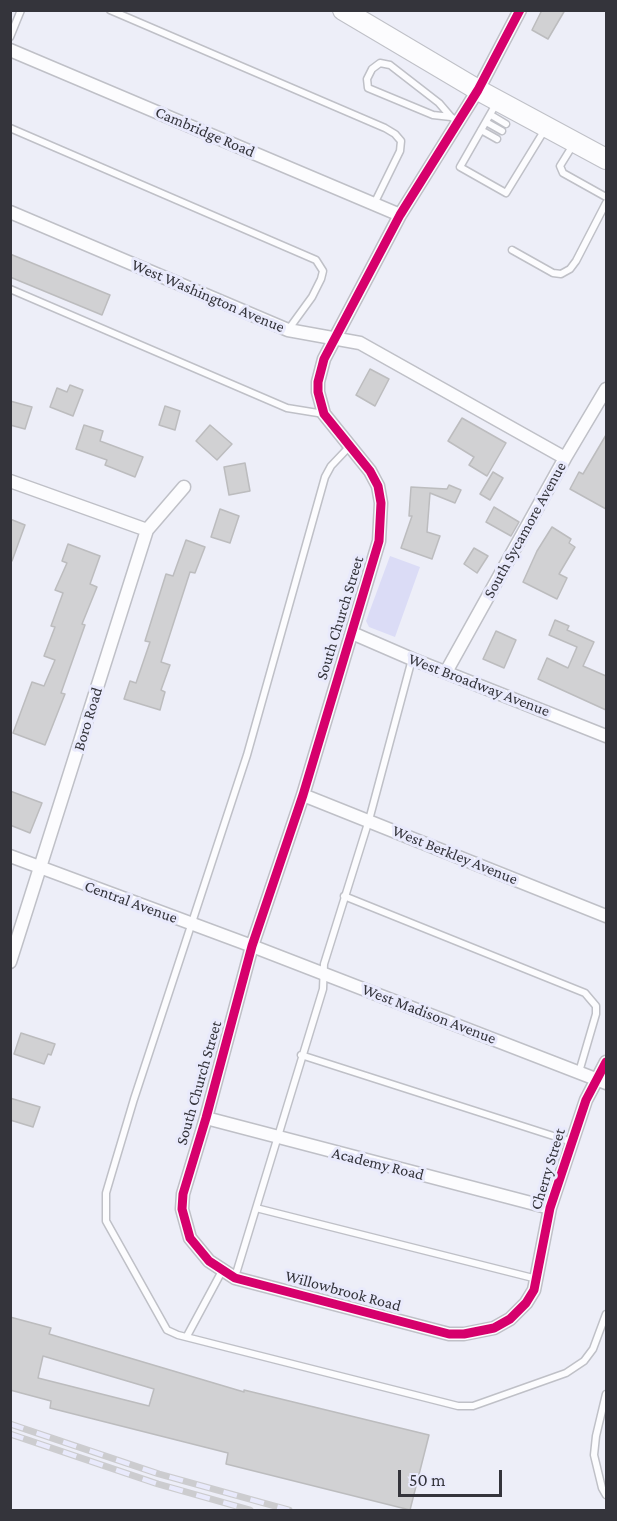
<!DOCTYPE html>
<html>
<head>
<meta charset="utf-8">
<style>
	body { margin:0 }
	#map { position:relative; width:617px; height:1521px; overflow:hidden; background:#edeef8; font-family:"Crimson Pro",serif }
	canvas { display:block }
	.frame { position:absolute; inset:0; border:12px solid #34343b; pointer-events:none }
	.scale { position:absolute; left:398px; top:1470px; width:104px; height:27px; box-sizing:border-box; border:3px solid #34343b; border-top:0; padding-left:8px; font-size:18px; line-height:21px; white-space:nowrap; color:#34343b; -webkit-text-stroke:4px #e9eafc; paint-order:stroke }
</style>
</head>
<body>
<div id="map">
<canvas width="617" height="1521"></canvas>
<div class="frame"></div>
<div class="scale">50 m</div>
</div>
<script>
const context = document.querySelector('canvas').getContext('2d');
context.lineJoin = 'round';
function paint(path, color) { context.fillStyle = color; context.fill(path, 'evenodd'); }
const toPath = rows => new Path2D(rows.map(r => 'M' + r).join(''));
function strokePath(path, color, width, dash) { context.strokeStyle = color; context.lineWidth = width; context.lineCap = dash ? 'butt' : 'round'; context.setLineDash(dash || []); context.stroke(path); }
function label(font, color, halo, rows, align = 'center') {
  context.font = font + ' "Crimson Pro",serif'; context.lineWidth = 6; context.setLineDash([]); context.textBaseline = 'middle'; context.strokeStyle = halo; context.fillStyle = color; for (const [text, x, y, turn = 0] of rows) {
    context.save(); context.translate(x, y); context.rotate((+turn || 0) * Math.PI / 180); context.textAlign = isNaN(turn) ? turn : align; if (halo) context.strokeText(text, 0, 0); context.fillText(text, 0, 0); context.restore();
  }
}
paint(toPath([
	[390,556,420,567,395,637,369,627,366,621]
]), '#dbdcf6');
const building = toPath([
	[542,10,565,10,548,39,532,30,542,10],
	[10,254,110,295,102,315,10,277,10,254],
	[370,369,389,379,375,406,356,395,370,369],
	[70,385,83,390,73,416,50,407,57,388,67,392,70,385],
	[10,401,32,407,25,429,10,425,10,401],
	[165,406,180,411,175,430,159,425,165,406],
	[462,418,506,443,487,476,469,465,474,457,448,441,462,418],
	[84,425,103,431,100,441,143,457,135,477,105,465,107,460,76,449,84,425],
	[210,425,232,444,217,460,196,441,210,425],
	[606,435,606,509,570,489,579,472,583,474,606,435],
	[245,463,250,491,229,495,224,467,245,463],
	[493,472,503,478,490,500,480,494,493,472],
	[449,485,461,490,455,503,430,493,427,532,440,536,432,559,401,548,412,516,409,516,411,487,447,489,449,485],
	[494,507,519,522,511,536,486,522,494,507],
	[220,509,239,516,230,543,211,537,220,509],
	[10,519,25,525,12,561,10,561,10,519],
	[552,527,571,539,569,543,575,547,559,574,567,578,557,599,523,582,537,551,552,527],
	[186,540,205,547,195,573,190,572,161,662,170,665,161,690,165,692,160,710,124,699,130,681,136,683,150,642,145,641,166,574,173,576,186,540],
	[68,544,100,556,90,584,97,587,82,624,85,625,61,693,65,694,45,745,13,733,32,682,44,686,55,660,44,656,55,627,51,626,63,593,55,590,67,563,62,561,68,544],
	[474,548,488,556,477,573,464,564,474,548],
	[555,620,569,626,567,630,594,642,583,666,606,676,606,710,538,679,547,658,568,668,577,647,549,635,555,620],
	[496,631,516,640,504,668,483,659,496,631],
	[10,791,42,803,30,833,10,825,10,791],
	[21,1033,55,1044,51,1055,48,1054,44,1064,14,1054,21,1033],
	[10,1098,40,1107,33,1127,10,1120,10,1098],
	[10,1317,51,1328,49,1334,244,1392,244,1390,429,1435,410,1510,226,1464,228,1453,50,1408,51,1401,10,1390,10,1317],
	[43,1356,154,1389,149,1406,38,1378,43,1356]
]);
paint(building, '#d1d1d3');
strokePath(building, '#bcbcbe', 1.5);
const service = toPath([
	[110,10,385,128,395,134,401,141,400,151,374,204],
	[10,37,21,10],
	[496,104,460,167,506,193,544,131],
	[491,115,506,124],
	[451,117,439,103,390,65,380,63,372,69,367,79,368,88,433,115,451,117,458,121],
	[486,122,502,131],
	[10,128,316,260,323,271,321,279,312,297,288,330],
	[481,130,497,139],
	[573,145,560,166,563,173,606,197],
	[512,250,553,273,561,274,570,269,576,261,606,203],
	[10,289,287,408,324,414],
	[349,447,331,466,325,477,247,755,134,1099,111,1176,106,1193,106,1221,167,1330,178,1335,458,1406,473,1406,566,1373,584,1361,593,1349,606,1314],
	[344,896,585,993,596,1006,596,1014,579,1072],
	[301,1055,572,1142],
	[256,1208,537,1279],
	[235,1277,323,989,324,964,369,820,412,659],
	[187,1336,222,1271],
	[606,1394,596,1436,594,1455,602,1488,606,1495]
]);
const minor = toPath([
	[520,10,478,90,400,215,324,359,318,382,318,392,324,414,370,471,378,486,381,503,379,541,303,795,252,946,206,1118,183,1194,182,1209,190,1238,209,1261,235,1278,449,1334,464,1334,494,1328,510,1319,526,1303,534,1290,550,1208,586,1100,606,1062],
	[10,50,400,215],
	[10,212,288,330,360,343,565,458],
	[10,481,147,530],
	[352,633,412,659,606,736],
	[446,672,565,458,606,389],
	[303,795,606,916],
	[10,856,252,946,606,1083],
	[10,962,147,530,184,487],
	[206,1118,550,1208]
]);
const primary = toPath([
	[343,10,478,90,606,159]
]);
strokePath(service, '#bfc0c7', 9);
strokePath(minor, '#bfc0c7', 15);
strokePath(primary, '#bfc0c7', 22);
strokePath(service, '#fcfcfe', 6);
strokePath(minor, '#fcfcfe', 12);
strokePath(primary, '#fcfcfe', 20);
const rail = toPath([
	[10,1424,159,1474,289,1510],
	[10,1434,158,1484,250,1510]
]);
strokePath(rail, '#cccccf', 7);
strokePath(rail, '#e9eafc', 4.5, [14]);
strokePath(toPath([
	[520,10,478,90,400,215,324,359,318,382,318,392,324,414,370,471,378,486,381,503,379,541,303,795,252,946,206,1118,183,1194,182,1209,190,1238,209,1261,235,1278,449,1334,464,1334,494,1328,510,1319,526,1303,534,1290,550,1208,586,1100,606,1062]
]), '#d6006c', 9);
label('16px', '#34343b', '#e9eafc', [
	["Cambridge Road",205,132,23],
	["West Washington Avenue",208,296,23],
	["South Sycamore Avenue",525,530,-61],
	["South Church Street",340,618,-73],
	["West Broadway Avenue",479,685,21],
	["Boro Road",88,719,-73],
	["West Berkley Avenue",455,855,22],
	["Central Avenue",131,902,20],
	["West Madison Avenue",429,1014,21],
	["South Church Street",199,1083,-74],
	["Academy Road",378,1164,14],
	["Cherry Street",548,1169,-73],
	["Willowbrook Road",343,1291,15]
]);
</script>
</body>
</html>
